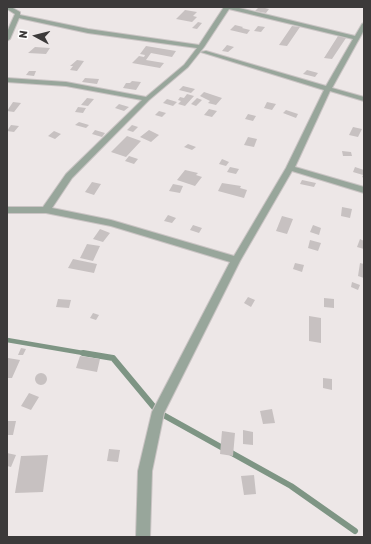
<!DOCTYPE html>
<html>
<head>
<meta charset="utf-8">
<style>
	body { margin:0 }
	#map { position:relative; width:371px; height:544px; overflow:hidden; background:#ede7e7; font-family:Rubik,sans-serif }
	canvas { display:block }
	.frame { position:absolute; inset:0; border:8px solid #3c3a3a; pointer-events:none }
	.north { position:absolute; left:16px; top:16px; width:40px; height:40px; -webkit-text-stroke:3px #fff; paint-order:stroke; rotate:277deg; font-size:11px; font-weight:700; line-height:16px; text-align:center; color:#3c3a3a }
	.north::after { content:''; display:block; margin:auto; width:14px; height:18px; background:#3c3a3a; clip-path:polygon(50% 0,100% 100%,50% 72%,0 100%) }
</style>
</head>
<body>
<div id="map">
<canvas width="371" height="544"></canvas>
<div class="frame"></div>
<div class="north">N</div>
</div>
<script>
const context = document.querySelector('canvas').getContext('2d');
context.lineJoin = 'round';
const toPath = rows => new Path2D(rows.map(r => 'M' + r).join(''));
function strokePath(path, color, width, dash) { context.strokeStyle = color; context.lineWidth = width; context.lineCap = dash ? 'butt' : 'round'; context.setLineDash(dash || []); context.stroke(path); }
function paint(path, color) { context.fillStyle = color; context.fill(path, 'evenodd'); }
strokePath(toPath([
	[7,340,89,354]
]), '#7e9584', 4.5);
strokePath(toPath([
	[83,353,113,358,158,412,291,486,355,531]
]), '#7e9584', 6);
paint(toPath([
	[259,7,261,7,269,9,266,13,255,11],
	[185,10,197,12,193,16,197,17,192,22,176,19],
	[198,22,202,23,197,29,192,28],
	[235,25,243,27,242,28,250,30,247,34,230,30],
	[258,26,265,27,261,32,254,31],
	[292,26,300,27,287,46,279,45],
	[338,36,346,38,332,59,324,58],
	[227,45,234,47,228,52,222,51],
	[146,46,176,51,172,57,151,53,146,60,164,63,160,68,132,63,139,56,144,57,145,55,140,54],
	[35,47,50,48,46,54,28,53],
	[77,60,84,61,77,71,70,70,73,66,70,66],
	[307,70,318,73,315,77,303,74],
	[29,71,36,71,34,76,26,75],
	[85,78,99,79,97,84,82,82],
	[132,81,141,82,136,90,123,88,126,83,130,83],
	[183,86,195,89,191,93,179,90],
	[204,92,222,98,216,105,208,103,210,101,200,96],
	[187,94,194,96,185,106,178,104,181,101,178,100,180,97,184,98],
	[87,98,94,99,88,106,81,105],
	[197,98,202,100,196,106,191,104],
	[167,99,177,102,173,106,163,103],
	[13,102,21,103,14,112,7,111],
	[267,102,276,104,272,110,264,108],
	[119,104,129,107,124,111,115,108],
	[78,107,86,108,83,113,75,112],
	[209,109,217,111,212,117,204,115],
	[286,110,298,114,296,118,283,113],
	[159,111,166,113,162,117,155,115],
	[248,114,256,116,253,121,245,119],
	[79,122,89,125,86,128,75,125],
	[11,125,19,126,14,132,7,131],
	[132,125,138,127,133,132,127,130],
	[353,127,362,129,358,137,349,135],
	[95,130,105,133,102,137,92,134],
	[149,130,159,135,151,142,140,137],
	[54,131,61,134,55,139,48,136],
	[127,136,141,141,126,157,111,152],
	[248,137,257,139,254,147,244,145],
	[188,144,196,147,192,150,184,147],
	[342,151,351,152,352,156,343,156],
	[129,156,138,159,134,164,125,161],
	[222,159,229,162,226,166,219,164],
	[230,167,239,169,236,174,227,172],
	[355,167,364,170,364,178,362,177,363,175,353,172],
	[185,170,198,173,196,175,202,177,195,186,177,180],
	[302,180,316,183,314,187,300,184],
	[92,182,101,184,94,195,85,192],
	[222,183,241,186,240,188,247,190,244,198,218,191],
	[173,184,183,186,180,193,169,191],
	[342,207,352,209,350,218,341,216],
	[168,215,176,218,172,223,164,221],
	[282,216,293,219,287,234,276,231],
	[193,225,202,228,199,233,190,230],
	[313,225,321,228,319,235,310,232],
	[100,229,110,233,103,242,93,239],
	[360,239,364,241,364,249,357,247],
	[310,240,321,243,318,251,308,248],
	[87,244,100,246,93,261,80,258],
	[73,259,97,264,94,273,68,268],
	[295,263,304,265,302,272,293,269],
	[360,263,364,264,364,278,358,276],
	[352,282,360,285,358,290,351,287],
	[248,297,255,300,251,307,244,303],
	[324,298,334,299,334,308,324,307],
	[58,299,71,300,69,308,56,307],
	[93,313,99,315,96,320,90,318],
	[309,316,321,318,321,343,309,341],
	[21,348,26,349,23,355,18,355],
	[80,356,100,359,97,372,76,368],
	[8,358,20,360,12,378,7,378],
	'35 379a6 6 0 1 1 12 0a6 6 0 1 1-12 0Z',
	[323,378,332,379,332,390,323,388],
	[29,393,39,397,31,410,21,406],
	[272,409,275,423,263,424,260,411],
	[7,421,16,421,13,435,7,435],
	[243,430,253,432,253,445,243,444],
	[222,431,235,433,233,456,220,454],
	[109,449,120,450,118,462,107,461],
	[7,453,16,455,11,467,7,466],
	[48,455,43,492,15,493,21,456],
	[254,475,256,494,244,495,241,476]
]), '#c7c1c1');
const minor = toPath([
	[7,7,11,7,20,12,20,15,88,29,199,45,224,7,235,7,355,36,362,24,364,23,364,30,332,88,364,97,364,101,330,91,295,167,364,187,364,193,292,171,240,261,164,413,152,471,150,537,136,537,138,471,152,412,230,262,111,226,46,213,7,213,7,207,43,207,66,174,142,100,66,86,7,82,7,78,66,82,146,97,184,65,197,48,88,33,19,18,10,39,7,41,7,32,15,14,7,9,7,7],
	[229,9,353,39,326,86,206,51,201,52,324,90,286,168,234,256,111,220,52,208,72,178,149,100,188,67,204,47,229,9]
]);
strokePath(minor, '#cac4c4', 2);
paint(minor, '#98a69b');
</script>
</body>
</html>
